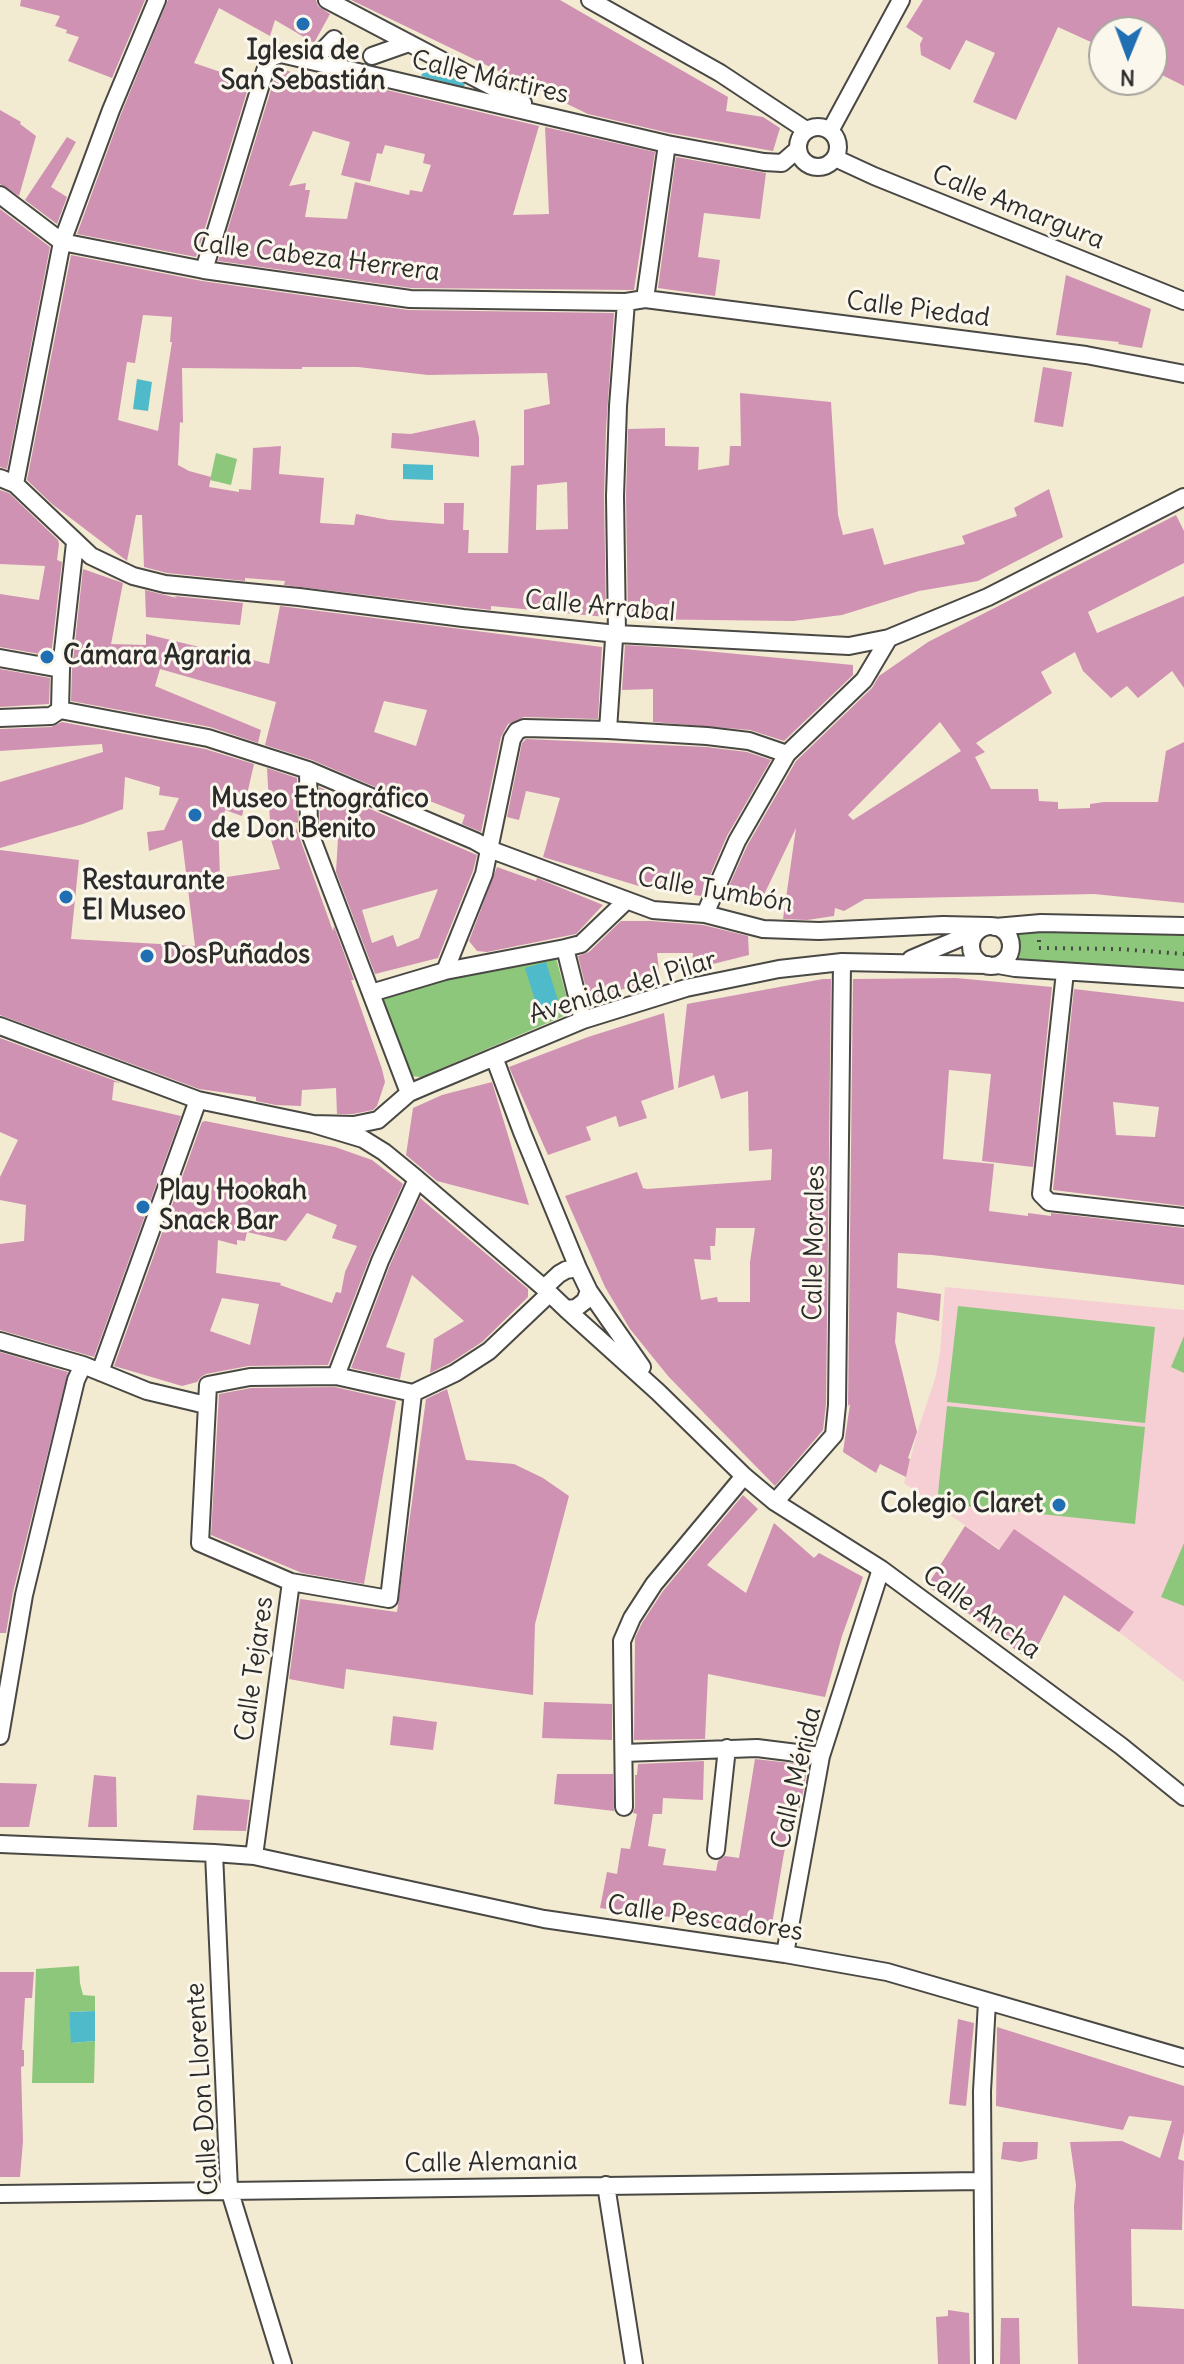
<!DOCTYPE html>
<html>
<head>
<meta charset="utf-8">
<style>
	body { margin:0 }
	#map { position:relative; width:1184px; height:2364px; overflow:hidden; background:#f2ead1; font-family:Delius,sans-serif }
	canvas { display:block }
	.north { position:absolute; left:1088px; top:16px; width:80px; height:80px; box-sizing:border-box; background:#fbf7ec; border:2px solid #a8a59f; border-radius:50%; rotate:181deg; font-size:22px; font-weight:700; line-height:32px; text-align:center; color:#2b2b2b }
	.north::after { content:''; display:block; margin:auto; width:28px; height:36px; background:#1f6fb2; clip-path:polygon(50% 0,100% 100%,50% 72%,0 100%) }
</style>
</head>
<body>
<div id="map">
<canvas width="1184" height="2364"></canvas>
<div class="north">N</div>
</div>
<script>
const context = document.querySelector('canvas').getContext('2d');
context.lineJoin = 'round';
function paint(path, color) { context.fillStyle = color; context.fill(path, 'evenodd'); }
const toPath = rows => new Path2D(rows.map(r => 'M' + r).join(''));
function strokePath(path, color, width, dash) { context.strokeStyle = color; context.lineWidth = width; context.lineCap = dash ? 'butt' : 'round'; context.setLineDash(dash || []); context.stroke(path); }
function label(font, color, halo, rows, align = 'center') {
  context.font = font + ' Delius,sans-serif'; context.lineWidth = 6; context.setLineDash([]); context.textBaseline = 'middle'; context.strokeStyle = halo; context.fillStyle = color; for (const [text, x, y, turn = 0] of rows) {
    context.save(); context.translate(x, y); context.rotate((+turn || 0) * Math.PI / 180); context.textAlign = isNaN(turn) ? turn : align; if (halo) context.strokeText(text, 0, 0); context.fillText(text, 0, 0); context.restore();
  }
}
paint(toPath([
	[945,1287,1184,1310,1184,1682,1119,1632,904,1483,918,1430,935,1379,940,1353]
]), '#f6cfd5');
paint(toPath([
	[216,453,237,459,231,485,210,480],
	[1017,931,1184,931,1184,974,1015,962,1014,946],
	[544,957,556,958,570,1009,564,1016,421,1077,410,1076,382,1006,385,995],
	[958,1306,1155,1327,1145,1423,947,1402],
	[1184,1336,1184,1373,1171,1367],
	[947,1406,1145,1427,1135,1524,937,1503],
	[1184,1543,1184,1606,1161,1597],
	[79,1966,80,1983,83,1995,95,1996,95,2011,69,2012,72,2043,95,2041,94,2083,32,2083,36,1969]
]), '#8dc77c');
paint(toPath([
	[428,65,465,83,464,87,421,76],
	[137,379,152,382,148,411,133,409],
	[403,464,433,465,433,480,403,479],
	[546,962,560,1007,539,1013,525,968],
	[95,2011,95,2041,71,2043,69,2012]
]), '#4ebaca');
paint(toPath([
	[21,0,145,0,112,78,68,61,79,37,66,33,67,30,55,26,60,16,20,6],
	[168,0,316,0,318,6,330,14,314,43,275,20,270,36,219,8,194,63,250,82,196,257,77,234,121,114],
	[351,0,560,0,728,97,726,111,763,117,780,128,773,151,669,133,588,114],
	[923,0,1184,0,1184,86,1152,70,1152,32,1104,32,1104,48,1058,27,1016,120,973,102,995,53,966,40,950,70,921,55,920,44,923,38,906,27],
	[278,67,332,88,336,78,539,126,513,215,549,214,545,127,655,152,634,290,411,288,218,261],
	[313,131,350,142,341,175,370,182,377,153,382,154,385,145,425,154,423,163,431,165,422,192,410,190,409,195,355,182,347,219,305,217,310,190,305,190,306,183,289,186],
	[0,110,21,122,20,124,36,136,19,196,0,184],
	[67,137,76,142,51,187,67,197,57,224,25,200],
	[676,157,766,173,760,219,704,213,698,257,720,260,715,296,658,288],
	[0,209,50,247,7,469,0,467],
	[71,255,202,281,408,310,614,313,606,429,604,496,606,617,491,606,491,610,284,585,285,581,245,578,245,581,167,573,144,567,142,515,136,515,127,561,52,504,27,480],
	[143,315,172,317,170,342,172,342,158,431,118,420,127,362,135,363],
	[302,367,358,367,428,375,547,373,550,404,524,410,524,465,511,466,508,553,468,553,469,530,463,530,464,503,444,503,444,524,389,520,356,514,354,525,320,523,324,478,279,474,281,446,253,448,251,490,239,489,239,492,209,487,211,477,189,471,178,465,180,422,183,423,182,368,291,369,302,369],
	[567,482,568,529,536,530,537,485],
	[1066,275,1151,309,1142,348,1118,344,1119,342,1056,335],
	[1043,367,1072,372,1063,427,1034,422],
	[740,393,831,402,838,515,843,535,873,528,884,565,965,544,962,536,1017,516,1014,508,1049,489,1063,537,978,581,919,591,842,615,793,621,628,619,626,496,628,429,665,428,665,446,699,447,698,470,729,465,730,446,741,446],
	[475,420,479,437,479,457,391,448,392,433,411,434],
	[0,490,9,493,58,540,59,544,57,560,62,562,51,656,0,647,0,594,39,600,45,566,0,564],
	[1176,515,1184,531,1184,563,1088,612,1097,633,1184,596,1184,688,1172,671,1138,698,1127,686,1111,698,1083,671,1075,652,1041,672,1052,693,976,743,985,752,975,757,991,789,1038,789,1039,801,1058,802,1058,809,1090,808,1090,804,1104,802,1158,802,1166,751,1184,742,1184,903,1094,894,865,899,844,911,835,908,834,916,807,920,783,919,796,828,759,905,723,899,747,846,796,761,872,688,879,676,928,642],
	[940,722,961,751,853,820,848,815],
	[83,569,123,583,111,644,146,645,146,634,269,664,280,606,602,647,598,719,524,717,508,724,501,737,481,832,462,824,465,815,417,796,415,804,312,760,265,745,276,702,160,669,155,686,261,730,258,743,210,727,71,701,72,670],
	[384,701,427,710,416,746,374,732],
	[145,590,177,598,174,596,243,603,240,625,146,617],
	[625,645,674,648,853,665,853,675,784,741,750,730,653,722,653,689,622,690],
	[0,669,50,678,49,704,0,707],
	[62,722,205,749,254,764,242,816,225,810,223,819,218,817,220,878,280,869,271,840,267,768,297,778,298,823,294,822,333,931,334,926,354,980,351,980,382,1069,385,1082,377,1106,373,1110,353,1114,337,1114,336,1088,302,1090,301,1106,276,1105,256,1101,256,1097,199,1089,0,1015,0,850,79,860,71,939,195,946,182,840,149,851,147,832,164,830,179,798,159,795,160,787,125,777,123,809,83,824,0,848,0,782,103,752,102,744,0,751,0,729,51,727],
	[526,739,706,747,747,752,771,760,727,836,701,896,642,887,543,857,560,798,526,791,519,820,507,817,522,743],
	[319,787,477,855,473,871,438,958,375,974,336,872,338,838,321,832,320,829],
	[438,889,419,938,397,947,393,935,372,943,362,910],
	[497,867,536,881,537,878,603,905,576,934,487,952,477,951,469,941],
	[621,921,651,921,703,925,748,936,749,955,713,964,712,959,692,966,693,953,657,953,660,978,597,997,587,992,578,956,589,952],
	[956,978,1052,987,1033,1167,982,1161,991,1074,949,1070,943,1159,994,1164,989,1211,1028,1216,1028,1213,1051,1216,1051,1213,1184,1228,1184,1285,932,1255,898,1253,897,1288,941,1294,939,1321,897,1312,895,1342,917,1432,908,1458,910,1459,906,1477,880,1464,876,1473,843,1452,850,1404,848,1406,853,979],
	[823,979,831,979,826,1404,823,1430,775,1486,668,1376,630,1329,605,1287,565,1196,637,1172,643,1188,647,1189,771,1180,772,1149,749,1151,748,1091,721,1099,714,1075,678,1088,687,1004],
	[716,1228,755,1228,750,1262,750,1302,718,1302,717,1297,701,1300,694,1259,711,1260,710,1246,715,1246],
	[1074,989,1184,1002,1184,1206,1053,1190],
	[1113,1102,1159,1107,1155,1137,1116,1135],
	[664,1013,674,1089,641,1101,647,1118,619,1127,616,1116,586,1127,591,1140,548,1155,509,1067,588,1037],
	[0,1038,121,1083,114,1082,112,1100,181,1116,94,1357,0,1330,0,1244,24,1241,26,1205,0,1200,0,1177,18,1140,0,1132],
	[492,1082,529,1205,437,1181,406,1155,413,1108,442,1095],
	[205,1121,335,1147,372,1160,403,1184,370,1257,328,1365,248,1366,206,1374,201,1377,197,1382,182,1386,114,1366,202,1122],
	[307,1213,337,1225,332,1238,357,1246,345,1272,341,1293,336,1292,332,1303,280,1285,281,1283,216,1273,218,1240,237,1245,237,1240,245,1241,247,1232,286,1241],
	[222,1298,259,1304,250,1345,210,1331],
	[420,1198,528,1289,528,1297,482,1342,450,1363,430,1373,434,1339,464,1321,412,1275,386,1347,405,1353,400,1379,351,1368,390,1265],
	[0,1352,68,1372,13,1592,6,1633,0,1633],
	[335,1387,396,1401,364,1584,302,1573,211,1535,219,1394,251,1388],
	[447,1389,466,1460,514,1464,543,1478,569,1496,535,1624,533,1695,346,1669,344,1689,289,1679,300,1599,397,1612,426,1399],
	[743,1495,758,1509,707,1565,746,1593,774,1523,814,1558,819,1553,863,1577,842,1636,825,1697,708,1674,705,1739,634,1740,635,1638,642,1623,663,1591],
	[965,1526,999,1550,1014,1529,1134,1612,1119,1632,1064,1595,1030,1661,969,1614,927,1586],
	[544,1702,612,1704,612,1740,542,1738],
	[393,1716,437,1722,433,1750,390,1745],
	[755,1759,808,1765,800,1808,796,1807,784,1853,771,1930,600,1908,607,1872,617,1874,621,1848,630,1849,637,1814,633,1813,635,1807,635,1775,637,1775,638,1764,704,1761,703,1800,663,1798,662,1814,653,1814,648,1846,666,1849,663,1865,716,1871,718,1861,725,1856,739,1858],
	[557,1774,613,1774,614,1811,554,1804],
	[94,1775,116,1777,117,1827,88,1827],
	[0,1783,37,1784,29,1827,0,1827],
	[197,1795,250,1800,246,1831,193,1830],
	[0,1972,34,1972,32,1998,25,1998,22,2050,24,2050,24,2066,21,2067,23,2141,20,2177,0,2177],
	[958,2019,974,2023,966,2106,949,2104],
	[997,2027,1184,2086,1184,2132,1178,2159,1184,2161,1182,2230,1131,2229,1132,2306,1184,2309,1184,2364,1078,2364,1074,2206,1076,2185,1070,2142,1122,2141,1160,2158,1172,2121,1129,2116,1123,2130,996,2106],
	[1003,2142,1038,2142,1037,2159,1020,2162,1001,2159],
	[948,2310,969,2313,970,2364,938,2364,936,2317,948,2316],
	[1001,2318,1019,2318,1020,2364,1000,2364]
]), '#d092b3');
const street = toPath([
	[327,0,523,103],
	[590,0,720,73,806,130],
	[372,56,409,43],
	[313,61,334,39],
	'798 147a20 20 0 1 1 40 0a20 20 0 1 1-40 0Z',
	[830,131,901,0],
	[835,158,874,176,1184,301],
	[0,195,62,242,204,270,410,299,626,302,645,299,1086,355,1184,374],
	[204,270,265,71,270,58,281,54,667,144,764,162,782,163,797,150],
	[645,299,667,144],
	[0,478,15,484,91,556,133,576,165,584,299,597,463,618,617,634,849,646,889,638,988,597,1184,497],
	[15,484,62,242,111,110,157,0],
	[0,658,61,669],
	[60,710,208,738,308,770,475,841,489,849,653,910,705,914,763,929,819,931,943,925,989,926],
	[60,710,61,669,75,543],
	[0,718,51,716,60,710],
	[608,730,614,639,617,634,615,496,618,406,626,302],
	[308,770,309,831,409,1093],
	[705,914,737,841,787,754,864,680,889,638],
	'971 946a20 20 0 1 1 40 0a20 20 0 1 1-40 0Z',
	[995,927,1041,923,1184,926],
	[565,948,581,944,626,901],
	[911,959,977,931],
	[998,965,1015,968,1184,979],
	[445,971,484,874,512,739,517,731,524,728,608,730,707,736,749,741,787,754],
	[1065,972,1041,1194,1049,1202,1184,1217],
	[371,993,445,971,565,948,583,1020],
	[0,1026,198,1100,313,1124,363,1139,384,1152,417,1179,544,1288],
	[494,1057,522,1132,578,1268],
	[313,1124,354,1125,378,1120,409,1093,430,1084,583,1020,686,988,779,969,842,962,988,965],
	[589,1291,585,1301,576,1308,566,1309,544,1288,559,1274,566,1270,578,1268,589,1291,642,1367],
	[566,1309,658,1392,744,1476,775,1502,881,1569,1121,1746,1184,1797],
	[0,1341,83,1365,147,1391,206,1405],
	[100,1372,198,1100],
	[336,1376,380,1261,417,1179],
	[413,1393,389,1599,291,1582,200,1543,208,1385,250,1377,336,1376,413,1393,455,1373,489,1351,549,1294],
	[775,1502,834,1435,837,1405,842,962],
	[0,1736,24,1595,76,1380,83,1365],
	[624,1753,757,1748,821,1756],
	[624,1807,622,1641,632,1618,654,1584,744,1476],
	[0,1844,214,1853,254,1856,544,1919,785,1954,887,1972,1184,2058],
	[716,1850,727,1748],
	[214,1853,229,2189,283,2364],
	[254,1856,291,1582],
	[785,1954,821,1756,881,1569],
	[606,2185,634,2364],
	[0,2194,982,2181],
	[984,2364,982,2091,987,2002]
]);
strokePath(street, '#494844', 20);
strokePath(toPath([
	[1039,940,1039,948,1119,949,1184,954]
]), '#494844', 4, [2, 6]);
strokePath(street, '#fff', 16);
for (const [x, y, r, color] of [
	[303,24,8,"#1f6fb2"],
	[47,657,8,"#1f6fb2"],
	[195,815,8,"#1f6fb2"],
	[66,897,8,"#1f6fb2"],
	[147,956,8,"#1f6fb2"],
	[143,1207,8,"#1f6fb2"],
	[1059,1505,8,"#1f6fb2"]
]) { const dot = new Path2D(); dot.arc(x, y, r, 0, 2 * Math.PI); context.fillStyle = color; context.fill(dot); strokePath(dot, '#fbf7ec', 3); }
label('bold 26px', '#2b2b2b', '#fbf7ec', [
	["Iglesia de",303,52,"center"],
	["San Sebastián",303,82,"center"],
	["Cámara Agraria",63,657],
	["Museo Etnográfico",211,800],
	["de Don Benito",211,830],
	["Restaurante",82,882],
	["El Museo",82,912],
	["DosPuñados",163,956],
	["Play Hookah",159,1192],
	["Snack Bar",159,1222],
	["Colegio Claret",1043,1505,"right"]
], 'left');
label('26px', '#2b2b2b', '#fbf7ec', [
	["Calle Mártires",490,78,13],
	["Calle Amargura",1018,208,22],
	["Calle Cabeza Herrera",316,258,7],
	["Calle Piedad",918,310,7],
	["Calle Arrabal",600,607,5],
	["Calle Tumbón",715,891,10],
	["Avenida del Pilar",623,988,-17],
	["Calle Morales",815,1243,-89],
	["Calle Ancha",981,1613,36],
	["Calle Tejares",255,1669,-82],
	["Calle Mérida",797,1778,-77],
	["Calle Pescadores",705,1919,8],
	["Calle Don Llorente",203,2089,-94],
	["Calle Alemania",491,2163,-1]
]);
</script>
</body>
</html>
